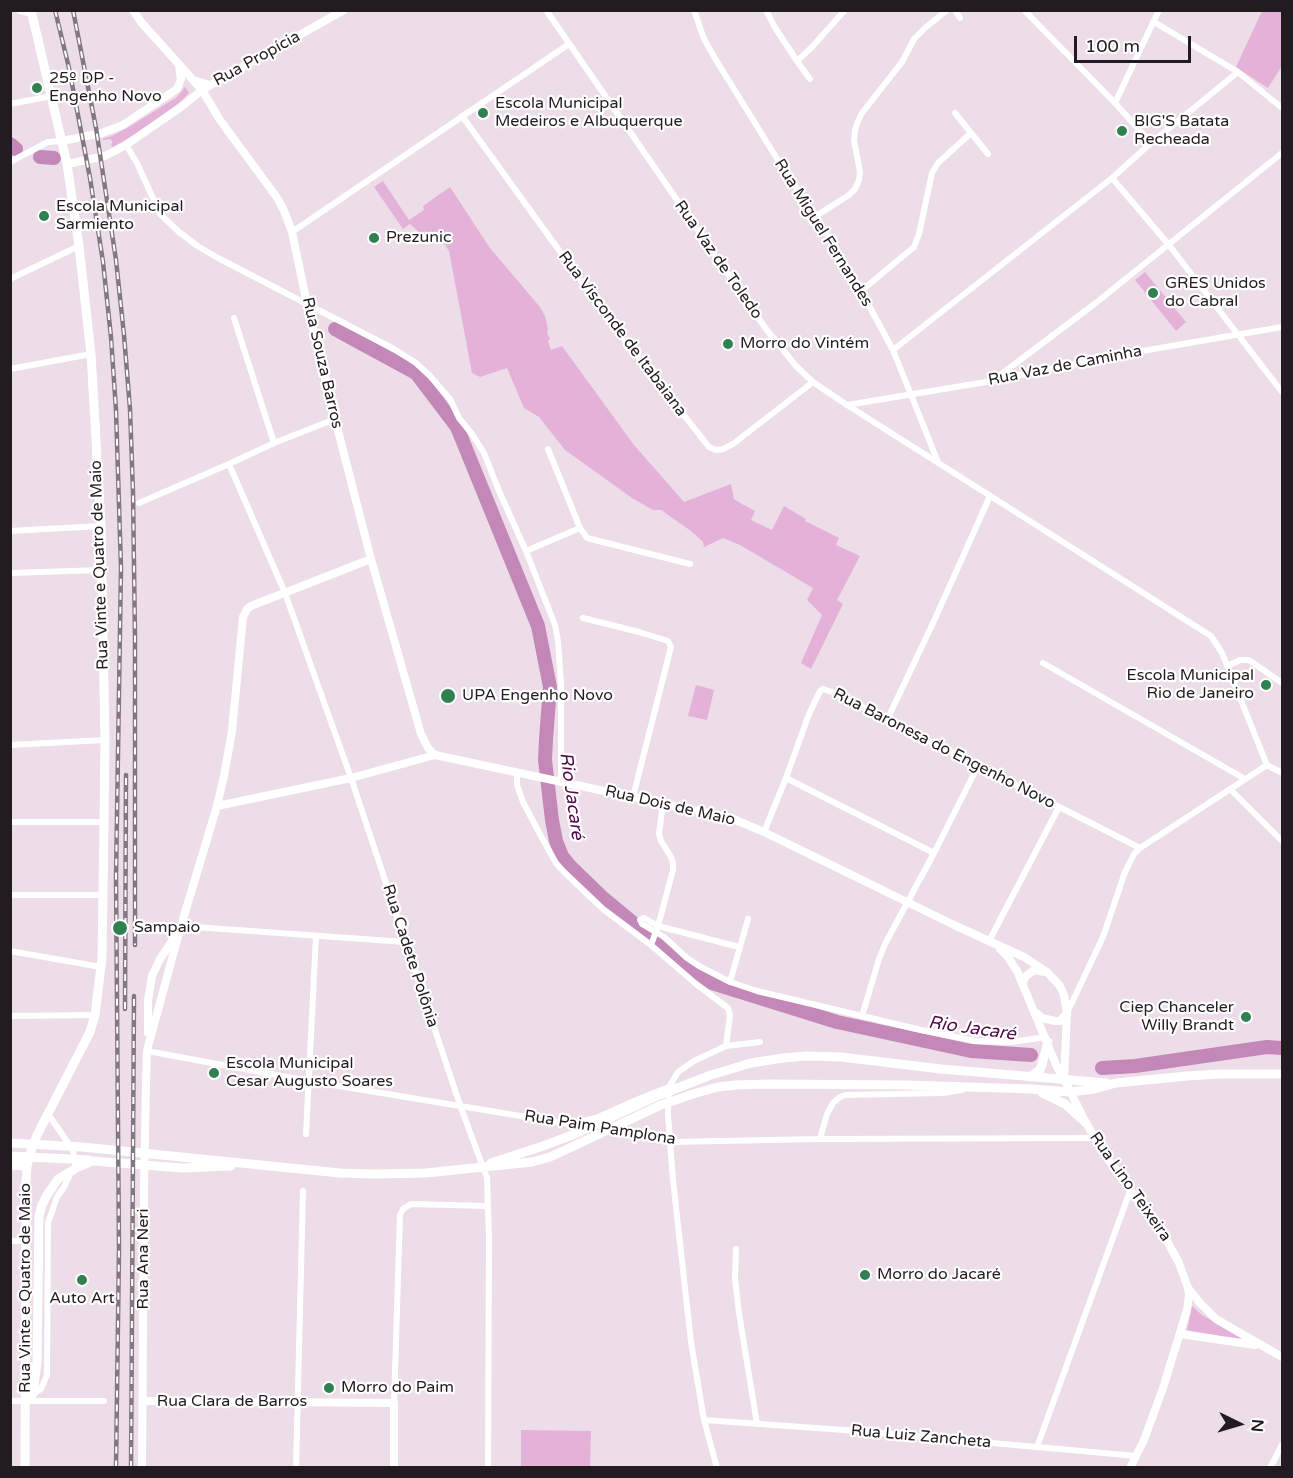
<!DOCTYPE html>
<html>
<head>
<meta charset="utf-8">
<style>
	body { margin:0 }
	#map { position:relative; width:1293px; height:1478px; overflow:hidden; background:#ecdde9; font-family:"Varela Round",sans-serif }
	canvas { display:block }
	.frame { position:absolute; inset:0; border:12px solid #221c20; pointer-events:none }
	.north { position:absolute; left:1209px; top:1394px; width:60px; height:60px; -webkit-text-stroke:4px #fff; paint-order:stroke; rotate:95deg; font-size:16px; font-weight:700; line-height:24px; text-align:center; color:#221c20 }
	.north::after { content:''; display:block; margin:auto; width:21px; height:27px; background:#221c20; clip-path:polygon(50% 0,100% 100%,50% 72%,0 100%) }
	.scale { position:absolute; left:1074px; top:36px; width:117px; height:27px; box-sizing:border-box; border:3px solid #221c20; border-top:0; padding-left:8px; font-size:18px; line-height:21px; white-space:nowrap; color:#221c20; -webkit-text-stroke:4px #fff; paint-order:stroke }
</style>
</head>
<body>
<div id="map">
<canvas width="1293" height="1478"></canvas>
<div class="frame"></div>
<div class="north">N</div>
<div class="scale">100 m</div>
</div>
<script>
const context = document.querySelector('canvas').getContext('2d');
context.lineJoin = 'round';
function paint(path, color) { context.fillStyle = color; context.fill(path, 'evenodd'); }
const toPath = rows => new Path2D(rows.map(r => 'M' + r).join(''));
function strokePath(path, color, width, dash) { context.strokeStyle = color; context.lineWidth = width; context.lineCap = dash ? 'butt' : 'round'; context.setLineDash(dash || []); context.stroke(path); }
function label(font, color, halo, rows, align = 'center') {
  context.font = font + ' "Varela Round",sans-serif'; context.lineWidth = 4.5; context.setLineDash([]); context.textBaseline = 'middle'; context.strokeStyle = halo; context.fillStyle = color; for (const [text, x, y, turn = 0] of rows) {
    context.save(); context.translate(x, y); context.rotate((+turn || 0) * Math.PI / 180); context.textAlign = isNaN(turn) ? turn : align; if (halo) context.strokeText(text, 0, 0); context.fillText(text, 0, 0); context.restore();
  }
}
paint(toPath([
	[1262,11,1282,11,1282,66,1268,88,1236,67],
	[185,87,189,93,178,104,137,133,113,147,111,145,112,143,111,139,102,140,102,139,112,136,132,125,177,97],
	[383,181,409,220,424,210,423,206,450,187,490,248,540,307,545,316,548,329,547,333,550,339,548,341,551,350,562,346,634,445,684,502,731,484,734,499,742,504,755,511,751,520,772,530,784,506,806,519,805,521,839,538,836,545,860,556,837,600,843,604,811,669,801,663,822,615,807,600,813,588,740,545,723,538,704,547,703,542,691,531,661,510,653,510,632,498,565,450,539,417,524,408,507,368,480,377,472,373,449,251,443,242,424,231,422,235,410,224,403,229,374,187],
	[1145,272,1186,322,1176,331,1135,280],
	[696,685,714,690,707,720,688,716],
	[1192,1306,1202,1315,1241,1338,1240,1340,1187,1330],
	[521,1430,591,1431,590,1467,521,1467]
]), '#e4b2d9');
strokePath(toPath([
	[10,144,16,149],
	[40,157,54,158],
	[335,329,416,373,457,427,538,626,550,687,546,739,545,760,552,820,556,841,562,856,570,866,603,898,674,957,712,983,837,1022,971,1051,1031,1055],
	[1102,1068,1135,1066,1267,1047,1282,1048]
]), '#c388b7', 14);
strokePath(toPath([
	[546,10,766,329,796,366,813,382,847,405,1211,636,1222,653,1267,765,1282,773],
	[694,10,704,39,716,60,784,170,816,216,861,291,893,350,938,462],
	[766,10,774,26,797,61,812,47,845,10],
	[955,10,960,18],
	[1024,10,1115,103,1151,143],
	[1154,22,1238,72,1282,108],
	[797,61,810,79],
	[1115,103,1159,10],
	[10,104,52,96],
	[955,113,988,154],
	[462,116,613,325,709,447,716,450,723,449,733,444,813,382],
	[126,145,137,163,160,214,179,232,199,247,218,258,394,349,416,363,430,376,450,399,459,418,472,434,484,453,499,491,526,551,555,625,558,641,561,684,561,781],
	[10,162,48,142,62,141],
	[1112,178,1169,245,1282,392],
	[816,216,849,195,855,189,859,180,860,172,854,140,855,130,858,121,862,113,902,62,914,39,925,28,947,10],
	[292,232,569,44],
	[10,279,79,246],
	[861,291,914,247,919,234,932,173,938,163,971,133],
	[234,318,274,443],
	[893,350,1112,178,1151,143,1238,72],
	[10,369,91,354],
	[995,379,1097,302,1282,153],
	[847,405,992,381,1119,355,1282,327],
	[548,449,580,528,587,538,690,564],
	[229,464,285,593,351,778,460,1105,487,1178,489,1237,488,1468],
	[139,503,229,464,274,443,335,419],
	[10,531,101,526],
	[526,551,580,528],
	[10,573,102,570],
	[583,618,639,632,668,641,671,647,633,797],
	[1043,663,1245,779],
	[1227,666,1240,660,1249,660,1282,683],
	[887,720,934,621,990,496],
	[10,745,105,740],
	[517,772,517,785,523,802,542,838,556,863,564,872,603,909,651,945,696,984,728,1008,730,1015,726,1046],
	[786,778,934,853],
	[1230,789,1282,841],
	[10,822,104,822],
	[764,832,786,778,809,714,820,691,823,689,835,693,1140,848],
	[10,895,104,895],
	[640,920,642,924,664,937,687,958,699,966,730,982,757,991,921,1030,976,1041,1011,1042,1046,1037],
	[640,920,644,918,658,926,739,947],
	[181,926,405,942],
	[989,941,1059,807],
	[651,945,658,926,673,870,673,863,671,857,661,841,659,834,663,804],
	[10,951,101,967],
	[730,982,748,919],
	[1067,1013,1103,937,1125,872,1134,854,1140,848,1267,765],
	[10,1016,95,1015],
	[862,1016,879,959,885,944,934,853,978,766],
	[147,1051,309,1081,587,1127],
	[48,1114,73,1150,75,1163],
	[575,1123,596,1118,641,1098,669,1087],
	[609,1131,670,1142,820,1139,1094,1138],
	[306,1134,316,936],
	[820,1139,827,1114,833,1103,840,1097,845,1095,943,1093,962,1090],
	[10,1241,26,1241],
	[736,1249,735,1279,739,1313,757,1424],
	[33,1394,41,1389,47,1375,48,1223,57,1197,64,1187,71,1172],
	[10,1401,104,1401],
	[394,1403,400,1215,403,1209,411,1204,487,1206],
	[704,1420,858,1431,1137,1456],
	[1037,1447,1130,1191],
	[296,1468,303,1191],
	[717,1468,704,1420,691,1342,673,1180,668,1114,669,1087,678,1072,694,1061,726,1046,760,1042],
	[1270,1468,1282,1445]
]), '#fff', 6);
strokePath(toPath([
	[207,87,344,10],
	[435,755,731,818,764,832,954,925,1024,957,1047,972,1060,986,1064,995,1067,1013,1064,1079],
	[1000,949,1008,957,1017,971,1057,1067,1064,1079],
	[1023,983,1025,977,1034,970,1045,972],
	[1038,1014,1042,1018,1055,1021,1060,1021,1067,1013],
	[1188,1288,1200,1303,1216,1319,1282,1357],
	[1180,1334,1255,1345],
	[143,1401,394,1403,394,1468]
]), '#fff', 8);
strokePath(toPath([
	[20,10,31,13],
	[133,10,141,22,202,90,220,120,278,199,285,213,292,232,307,304,335,419,371,559,421,734,428,748,435,755,351,778,217,806],
	[196,81,210,85],
	[62,141,102,133,123,125,177,89,181,79,179,66],
	[67,164,105,156,126,145,181,107,202,90],
	[148,1033,148,1000,152,976,160,959,174,938],
	[1064,1079,1086,1123,1107,1158,1165,1237,1179,1263,1188,1288,1189,1295,1187,1310,1163,1388,1144,1440,1130,1468],
	[142,1468,144,1192,146,1081,147,1051,149,1043,181,926,217,806,224,776,232,731,243,617,247,609,251,606,371,559]
]), '#fff', 8);
strokePath(toPath([
	[1030,1077,1040,1070,1042,1064,1048,1042],
	[1042,1093,1065,1104,1086,1123],
	[10,1143,82,1147,340,1173,374,1174,426,1173,532,1162,550,1157,578,1144,661,1105,696,1093,718,1087,735,1085,769,1084,905,1085,1031,1089,1070,1092,1094,1089,1116,1083,1187,1076,1219,1074,1282,1074],
	[10,1156,89,1160],
	[491,1163,543,1146,575,1134,657,1096,711,1075,751,1063,783,1058,807,1056,841,1057,941,1069,1107,1083],
	[10,1165,27,1166],
	[26,1401,31,1398,33,1393,37,1363,39,1216,42,1205,47,1195,58,1179,78,1167,93,1161,182,1168,231,1166],
	[25,1468,26,1181,27,1166,31,1151,37,1135,90,1032,95,1015,102,958,104,822,105,740,101,526,91,354,79,246,67,164,31,10]
]), '#fff', 9);
const rail = toPath([
	[55,10,69,68,90,178,103,262,111,337,116,410,121,568,116,877,119,1249,116,1468],
	[73,10,96,128,116,260,124,335,130,409,133,492,135,637,135,945],
	[125,1009,126,775],
	[131,1468,134,996]
]);
strokePath(rail, '#837880', 4.5);
strokePath(rail, '#fff', 2, [7]);
for (const [x, y, r, color] of [
	[37,88,6,"#318051"],
	[483,113,6,"#318051"],
	[1122,131,6,"#318051"],
	[44,216,6,"#318051"],
	[374,238,6,"#318051"],
	[1153,293,6,"#318051"],
	[728,344,6,"#318051"],
	[1266,685,6,"#318051"],
	[448,696,8,"#318051"],
	[120,928,8,"#318051"],
	[1246,1017,6,"#318051"],
	[214,1073,6,"#318051"],
	[865,1275,6,"#318051"],
	[82,1280,6,"#318051"],
	[329,1388,6,"#318051"]
]) { const dot = new Path2D(); dot.arc(x, y, r, 0, 2 * Math.PI); context.fillStyle = color; context.fill(dot); strokePath(dot, '#fff', 2); }
label('16px', '#221c20', '#fff', [
	["Rua Propícia",257,59,-29],
	["Rua Miguel Fernandes",823,233,58],
	["Rua Vaz de Toledo",718,260,55],
	["Rua Visconde de Itabaiana",622,334,53],
	["Rua Souza Barros",322,363,77],
	["Rua Vaz de Caminha",1065,366,-11],
	["Rua Vinte e Quatro de Maio",100,565,-92],
	["Rua Baronesa do Engenho Novo",944,749,27],
	["Rua Dois de Maio",670,806,13],
	["Rua Cadete Polônia",410,956,72],
	["Rua Paim Pamplona",600,1128,9],
	["Rua Lino Teixeira",1130,1187,55],
	["Rua Ana Neri",144,1259,-90],
	["Rua Vinte e Quatro de Maio",26,1288,-90],
	["Rua Clara de Barros",232,1402],
	["Rua Luiz Zancheta",921,1437,5]
]);
label('16px', '#221c20', '#fff', [
	["25º DP -",49,79],
	["Engenho Novo",49,97],
	["Escola Municipal",495,104],
	["Medeiros e Albuquerque",495,122],
	["BIG'S Batata",1134,122],
	["Recheada",1134,140],
	["Escola Municipal",56,207],
	["Sarmiento",56,225],
	["Prezunic",386,238],
	["GRES Unidos",1165,284],
	["do Cabral",1165,302],
	["Morro do Vintém",740,344],
	["Escola Municipal",1254,676,"right"],
	["Rio de Janeiro",1254,694,"right"],
	["UPA Engenho Novo",462,696],
	["Sampaio",134,928],
	["Ciep Chanceler",1234,1008,"right"],
	["Willy Brandt",1234,1026,"right"],
	["Escola Municipal",226,1064],
	["Cesar Augusto Soares",226,1082],
	["Morro do Jacaré",877,1275],
	["Auto Art",82,1299,"center"],
	["Morro do Paim",341,1388]
], 'left');
label('italic 18px', '#510a49', '#fff', [
	["Rio Jacaré",571,796,82],
	["Rio Jacaré",972,1029,8]
]);
</script>
</body>
</html>
